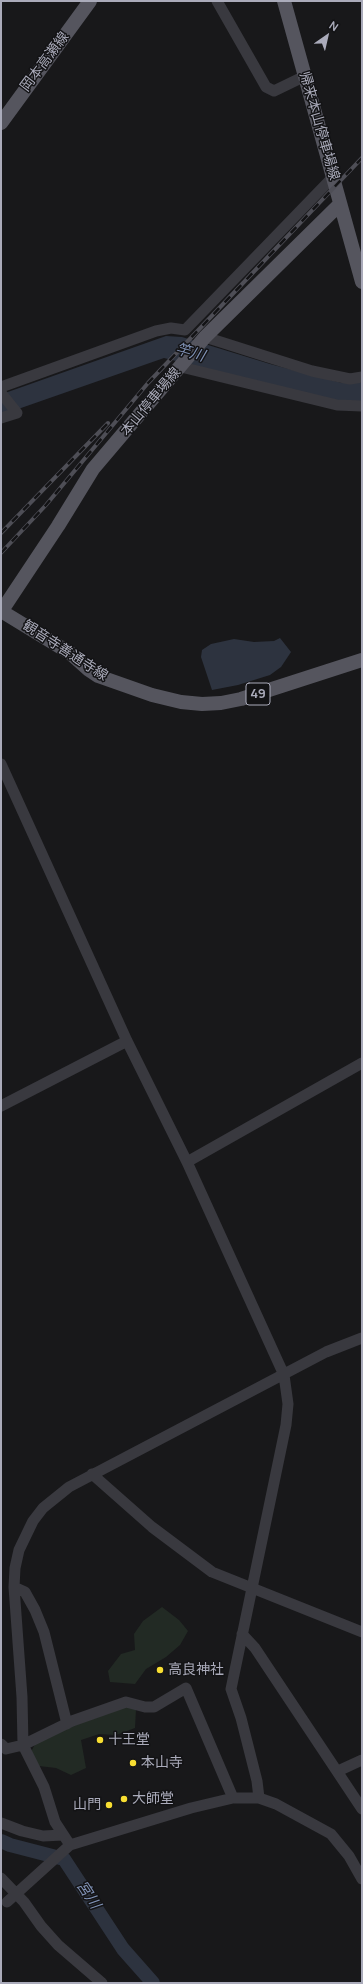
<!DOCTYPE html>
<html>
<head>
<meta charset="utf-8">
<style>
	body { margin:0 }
	#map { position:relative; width:363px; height:1984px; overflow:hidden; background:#18181a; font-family:Manrope,sans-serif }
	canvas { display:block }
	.frame { position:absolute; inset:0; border:2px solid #aaabba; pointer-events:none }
	.north { position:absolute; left:307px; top:16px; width:40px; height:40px; -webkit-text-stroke:3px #131315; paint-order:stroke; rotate:34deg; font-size:11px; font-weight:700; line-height:16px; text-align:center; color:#aaabba }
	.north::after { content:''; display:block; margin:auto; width:14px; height:18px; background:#aaabba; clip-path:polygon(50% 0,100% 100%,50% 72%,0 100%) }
</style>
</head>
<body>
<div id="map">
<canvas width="363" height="1984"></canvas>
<div class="frame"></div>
<div class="north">N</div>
</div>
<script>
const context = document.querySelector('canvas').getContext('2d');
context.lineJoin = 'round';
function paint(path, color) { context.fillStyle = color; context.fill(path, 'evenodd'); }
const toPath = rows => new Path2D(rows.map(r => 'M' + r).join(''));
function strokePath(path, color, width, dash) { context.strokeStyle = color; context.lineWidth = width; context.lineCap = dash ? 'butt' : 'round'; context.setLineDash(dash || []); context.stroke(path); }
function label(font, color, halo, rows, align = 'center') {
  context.font = font + ' Manrope,"Noto Sans JP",sans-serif'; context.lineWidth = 3; context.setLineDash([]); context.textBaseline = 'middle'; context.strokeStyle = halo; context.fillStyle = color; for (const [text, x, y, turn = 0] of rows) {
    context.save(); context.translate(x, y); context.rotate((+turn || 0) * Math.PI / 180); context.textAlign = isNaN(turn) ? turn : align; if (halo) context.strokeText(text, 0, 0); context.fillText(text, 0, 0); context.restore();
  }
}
paint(toPath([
	[162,1607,179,1620,188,1631,180,1645,166,1657,146,1669,135,1684,110,1682,108,1671,121,1654,135,1650,134,1634,143,1621],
	[124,1705,136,1709,135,1728,116,1735,99,1734,81,1740,86,1768,71,1775,56,1768,39,1766,31,1752,37,1740]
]), '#222a24');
paint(toPath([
	[166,336,182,337,270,364,342,383,362,383,362,402,337,401,164,358,1,415,1,395,5,393],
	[280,638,291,652,281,667,270,675,238,685,212,690,201,657,202,650,211,644,234,639,254,642,274,641]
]), '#2d333f');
strokePath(toPath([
	[1,1841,10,1845,64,1859,123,1949,153,1983]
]), '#2d333f', 14);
strokePath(toPath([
	[217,1,266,87,274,91,305,76],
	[205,337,312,371,350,379,362,377],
	[181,367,337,405,362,406],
	[1,387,156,331,171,328,185,330,333,177],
	[1,393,17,413,1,418],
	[1,764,127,1041,187,1162,284,1375,288,1404,286,1425,231,1689,241,1718,257,1781,259,1798],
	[1,1106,127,1041],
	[187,1162,362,1063],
	[92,1474,152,1527,212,1572,362,1632],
	[14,1587,25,1592,35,1610,44,1632,67,1724],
	[242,1634,255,1648,362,1809],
	[1,1744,6,1749,23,1745,72,1721,126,1702,145,1707,154,1707,186,1688,233,1798],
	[338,1771,362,1760],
	[1,1823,22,1831,43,1836,63,1835],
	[70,1845,55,1822,44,1787,23,1745,22,1697,14,1587,15,1568,19,1550,33,1521,43,1508,69,1487,326,1352,362,1338],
	[1,1878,24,1902,41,1926,58,1945,102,1983],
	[7,1902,70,1845,191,1808,233,1798,259,1798,276,1804,331,1834,349,1856,362,1879]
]), '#39393f', 11);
strokePath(toPath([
	[284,1,362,282],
	[1,123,90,1],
	[1,611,70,653,89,670,98,676,152,695,181,702,202,704,221,703,241,699,362,660],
	[1,612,58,526,93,469,205,337,340,204]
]), '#55555e', 14);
const rail = toPath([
	[1,533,108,423],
	[1,553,46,505,148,383,362,158]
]);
strokePath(rail, '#4e4e56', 4);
strokePath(rail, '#131315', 2.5, [8]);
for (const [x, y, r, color] of [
	[160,1670,4,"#f8de32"],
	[100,1740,4,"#f8de32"],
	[133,1763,4,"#f8de32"],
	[124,1799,4,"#f8de32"],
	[109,1805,4,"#f8de32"]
]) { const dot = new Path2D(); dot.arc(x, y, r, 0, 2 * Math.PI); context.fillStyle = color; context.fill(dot); strokePath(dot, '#131315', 1.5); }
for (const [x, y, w] of [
	[258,694,24]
]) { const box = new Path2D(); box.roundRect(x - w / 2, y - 11, w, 22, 3); context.fillStyle = '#131315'; context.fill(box); strokePath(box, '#aaabba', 1); }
label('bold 13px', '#aaabba', null, [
	["49",258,694]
]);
label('14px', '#aaabba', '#131315', [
	["岡本高瀬線",45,62,-53],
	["帰来本山停車場線",319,126,74],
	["本山停車場線",151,402,-50],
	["観音寺善通寺線",65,651,33]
]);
label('14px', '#aaabba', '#131315', [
	["高良神社",168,1670],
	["十王堂",108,1740],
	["本山寺",141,1763],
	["大師堂",132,1799],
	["山門",101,1805,"right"]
], 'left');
label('italic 15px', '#8092b6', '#131315', [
	["竿川",190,353,16],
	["宮川",88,1895,57]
]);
</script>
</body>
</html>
